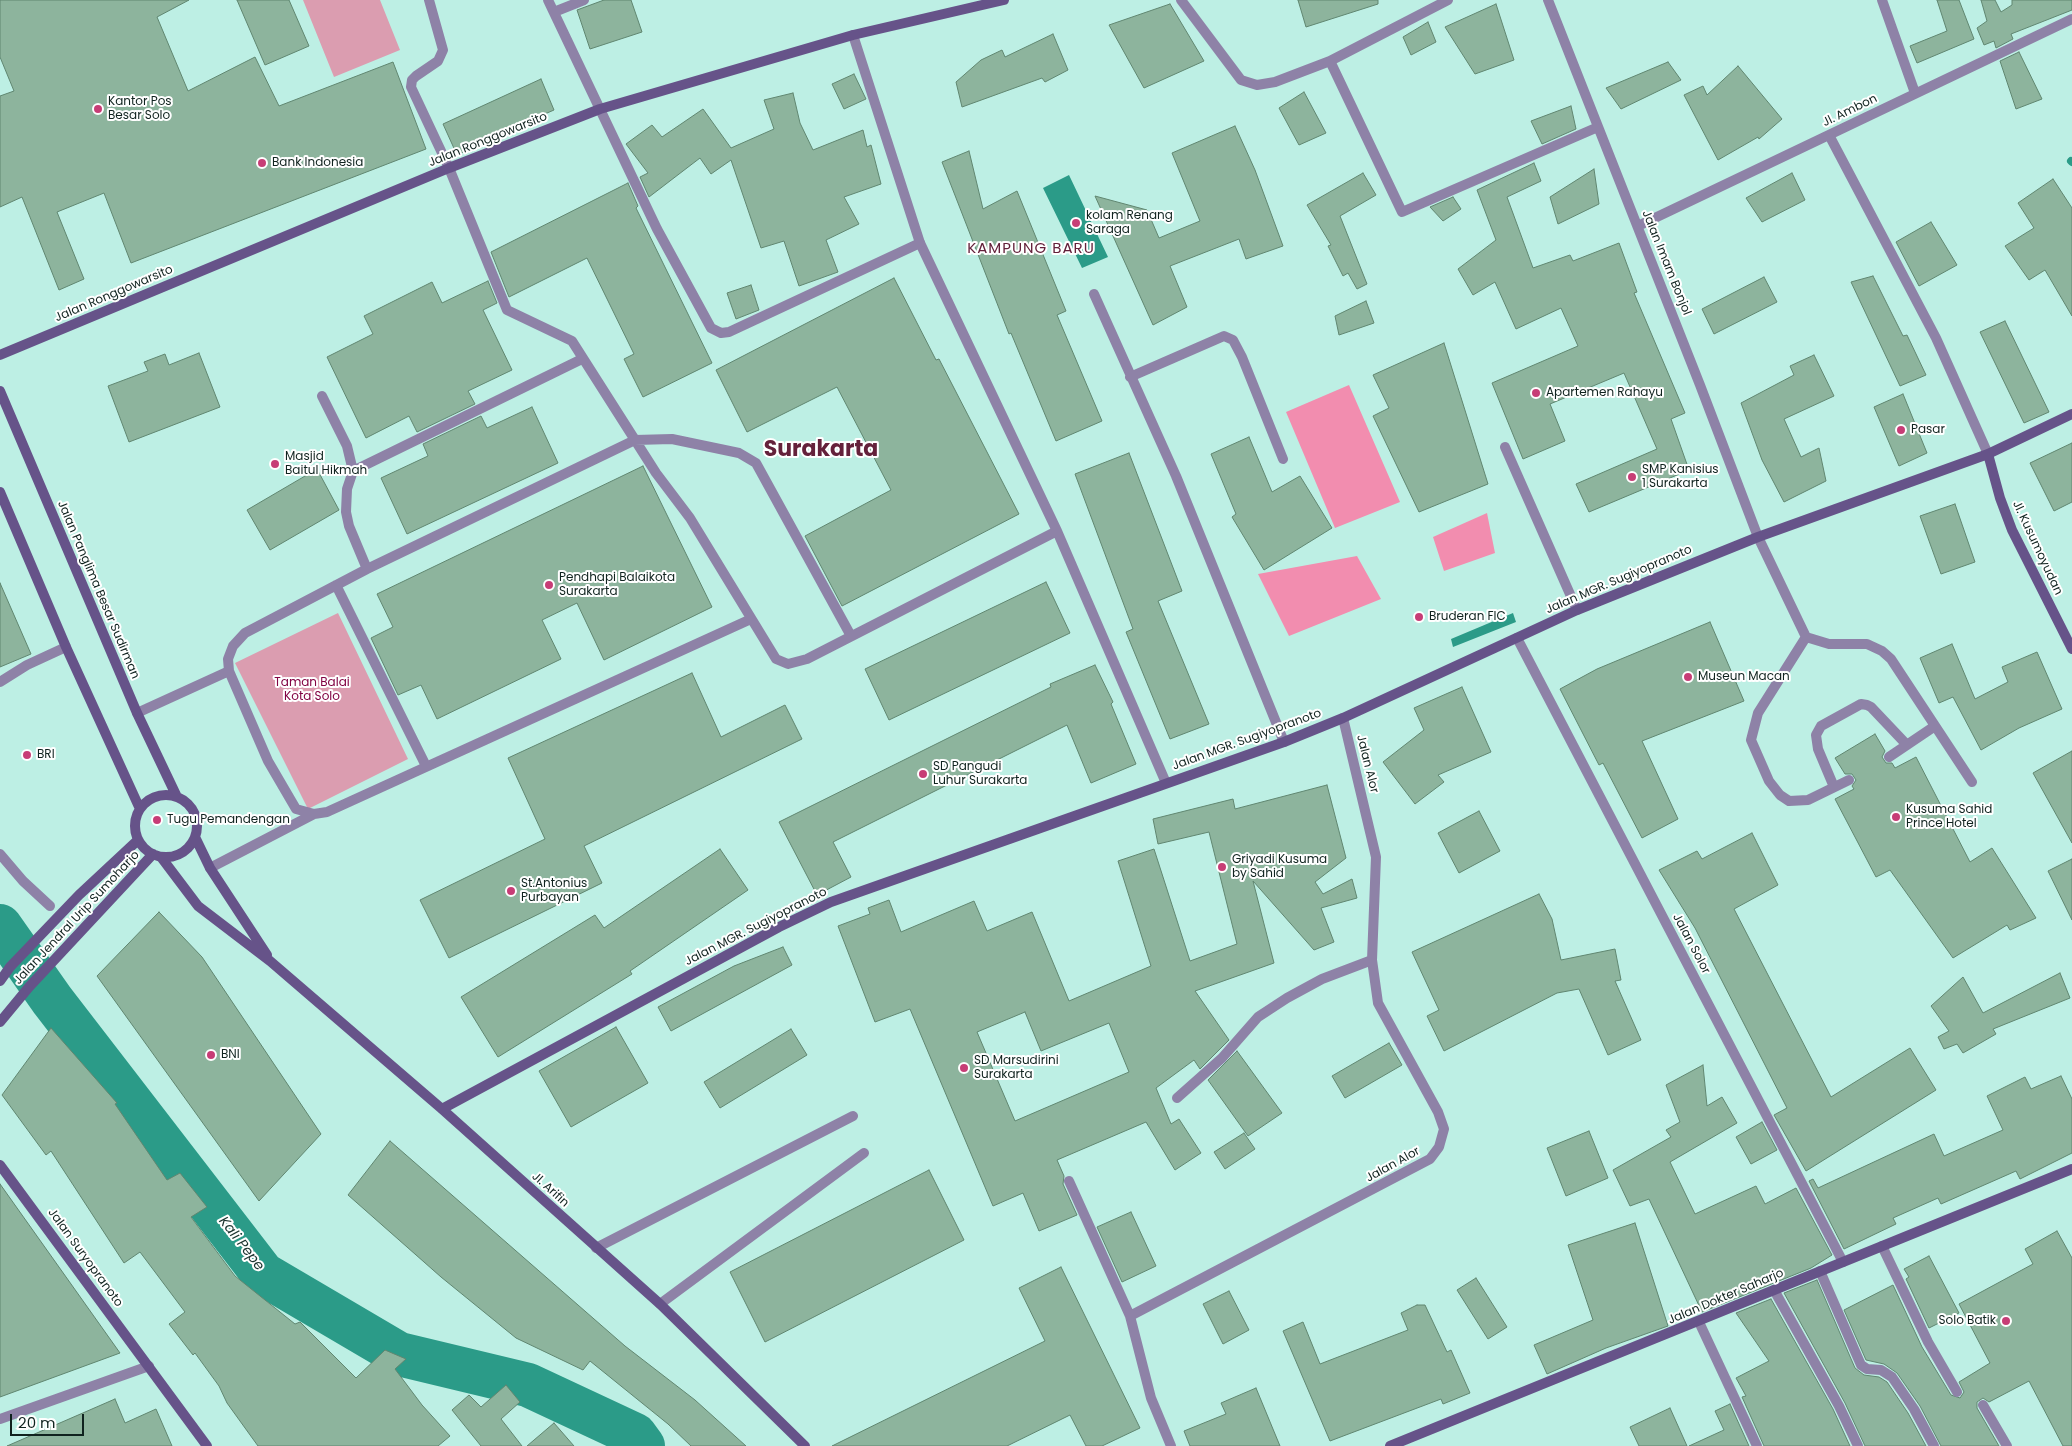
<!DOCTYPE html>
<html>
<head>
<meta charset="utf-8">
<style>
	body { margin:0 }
	#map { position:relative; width:2072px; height:1446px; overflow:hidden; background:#bdefe4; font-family:Poppins,sans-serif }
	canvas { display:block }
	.scale { position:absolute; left:10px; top:1414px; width:74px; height:22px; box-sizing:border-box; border:2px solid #10231f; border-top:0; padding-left:6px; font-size:15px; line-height:18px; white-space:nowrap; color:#10231f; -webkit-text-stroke:4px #fff; paint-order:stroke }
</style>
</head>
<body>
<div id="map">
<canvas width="2072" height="1446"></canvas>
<div class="scale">20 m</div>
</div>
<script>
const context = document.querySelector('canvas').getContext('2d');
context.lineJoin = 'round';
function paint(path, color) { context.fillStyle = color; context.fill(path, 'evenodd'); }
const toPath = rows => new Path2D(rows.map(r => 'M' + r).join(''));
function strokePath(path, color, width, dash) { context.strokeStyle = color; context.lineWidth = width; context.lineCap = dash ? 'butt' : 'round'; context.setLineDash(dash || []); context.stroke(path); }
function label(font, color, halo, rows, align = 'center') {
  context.font = font + ' Poppins,sans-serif'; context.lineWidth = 4; context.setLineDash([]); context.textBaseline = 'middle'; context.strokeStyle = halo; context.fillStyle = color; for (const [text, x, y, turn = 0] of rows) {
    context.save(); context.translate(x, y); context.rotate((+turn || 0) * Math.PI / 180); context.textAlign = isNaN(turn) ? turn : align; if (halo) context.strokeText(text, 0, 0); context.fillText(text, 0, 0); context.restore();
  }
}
paint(toPath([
	[303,0,380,0,400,50,334,77],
	[338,613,408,759,308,809,235,663]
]), '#db9db0');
paint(toPath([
	[1349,385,1400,502,1335,528,1286,412],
	[1487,513,1495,553,1444,571,1433,537],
	[1357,556,1381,599,1289,636,1258,574]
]), '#f28daf');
paint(toPath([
	[1069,175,1108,257,1082,268,1043,188],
	[1513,613,1516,622,1453,647,1451,639]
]), '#2b9b88');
strokePath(toPath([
	[2071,161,2072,162]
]), '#2b9b88', 8);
strokePath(toPath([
	[0,926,52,1000,263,1274,399,1354,528,1385,635,1435,643,1446]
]), '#2b9b88', 44);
const building = toPath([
	[0,0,189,0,157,17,188,91,255,57,279,106,393,62,426,149,131,263,104,193,57,212,84,279,59,290,22,197,0,207,0,96,14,91,0,57,0,0],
	[237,0,289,0,309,46,265,65,237,0],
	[604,0,631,0,642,32,590,49,577,10,604,0],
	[1298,0,1378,0,1378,4,1306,27,1298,0],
	[1937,0,1959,0,1974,39,1917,63,1910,46,1947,31,1937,0],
	[1981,0,1995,0,2001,12,2012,5,2012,0,2072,0,2072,10,2011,34,2013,39,1996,48,1994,41,1984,45,1977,28,1987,21,1981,0],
	[1170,4,1204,61,1144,88,1109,25,1170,4],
	[1496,4,1514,60,1475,74,1445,27,1496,4],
	[1428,22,1436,42,1411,55,1403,37,1428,22],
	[1053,34,1068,70,1045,82,1042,78,962,107,956,82,981,60,1002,50,1005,57,1053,34],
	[2019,52,2042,99,2016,109,2000,61,2019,52],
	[1668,62,1681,80,1621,109,1606,88,1668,62],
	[1738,66,1782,119,1759,139,1758,137,1718,160,1684,95,1703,86,1707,95,1738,66],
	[854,74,866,99,844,109,832,84,854,74],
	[541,79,554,110,508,130,509,132,457,155,443,124,541,79],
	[1304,92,1326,133,1299,145,1279,108,1304,92],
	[793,93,800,123,813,150,863,130,867,147,871,145,881,184,844,197,859,224,826,240,838,272,799,286,784,241,761,248,731,160,711,174,700,158,649,197,640,177,648,173,626,144,652,125,662,137,703,109,731,148,774,129,764,100,793,93],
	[1571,106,1576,129,1542,144,1531,121,1571,106],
	[1235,126,1255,170,1283,246,1246,259,1239,239,1170,266,1187,307,1153,325,1095,196,1147,210,1159,238,1200,221,1172,153,1235,126],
	[969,151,983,209,1017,191,1066,311,1057,315,1102,421,1056,441,1011,333,1009,334,942,162,969,151],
	[1534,163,1541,181,1507,197,1533,268,1570,255,1573,261,1619,243,1637,292,1634,293,1685,413,1671,419,1689,470,1589,512,1576,484,1657,449,1624,373,1550,404,1565,441,1523,459,1492,383,1578,346,1561,308,1516,329,1495,282,1473,295,1458,269,1496,240,1477,190,1534,163],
	[1594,169,1599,204,1558,224,1550,197,1594,169],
	[1363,173,1376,195,1340,216,1367,284,1357,289,1348,273,1343,276,1328,246,1331,245,1307,205,1363,173],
	[1792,173,1805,200,1762,222,1746,198,1792,173],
	[2053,179,2072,208,2072,316,2045,270,2029,280,2005,246,2034,228,2018,203,2053,179],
	[628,183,638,206,636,208,712,363,643,397,624,359,634,354,587,258,509,297,491,252,628,183],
	[1453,197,1461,209,1443,221,1430,207,1453,197],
	[1931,222,1957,265,1919,286,1896,242,1931,222],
	[1873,276,1903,336,1907,335,1926,375,1900,386,1851,282,1873,276],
	[1764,277,1777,302,1714,334,1702,309,1764,277],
	[894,278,936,360,939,359,1019,514,842,606,805,536,891,490,837,387,747,432,716,370,894,278],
	[488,281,497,303,483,310,512,370,468,391,475,404,417,432,409,416,366,438,327,357,373,334,364,316,432,282,442,303,488,281],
	[751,285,759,310,736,319,727,293,751,285],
	[1366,301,1374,323,1339,335,1335,316,1366,301],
	[2005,321,2049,412,2024,423,1980,332,2005,321],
	[1444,343,1488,484,1419,512,1373,416,1389,408,1373,375,1444,343],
	[199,353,220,407,129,442,108,386,148,371,144,362,165,354,169,365,199,353],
	[1814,355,1834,396,1784,419,1801,457,1819,448,1826,481,1784,502,1762,460,1741,403,1794,375,1790,366,1814,355],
	[1903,394,1927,453,1899,466,1874,407,1903,394],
	[532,407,558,463,407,534,381,478,428,456,423,444,481,416,487,428,532,407],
	[1249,437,1272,492,1300,476,1332,528,1264,570,1232,517,1236,514,1211,454,1249,437],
	[2072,443,2072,502,2054,511,2030,463,2072,443],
	[1129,453,1182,591,1158,601,1209,724,1170,739,1126,632,1133,629,1075,474,1129,453],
	[643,466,712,607,604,660,577,603,542,620,561,659,437,719,421,685,398,695,371,638,393,627,377,594,643,466],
	[317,469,339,510,270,550,247,510,317,469],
	[1955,504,1975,562,1941,574,1920,516,1955,504],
	[1046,582,1070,633,889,720,865,669,1046,582],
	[0,583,31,654,0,667,0,583],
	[1710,622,1744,701,1642,741,1678,819,1642,838,1603,763,1599,765,1560,689,1597,669,1710,622],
	[1952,644,1975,699,2008,682,2002,667,2037,652,2062,709,2019,728,1981,750,1953,697,1939,703,1920,658,1952,644],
	[1095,665,1113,702,1111,704,1136,764,1091,783,1067,725,833,842,851,877,817,895,779,822,1051,687,1050,684,1095,665],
	[692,673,721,737,785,705,802,739,584,846,602,883,449,958,420,900,545,839,508,758,692,673],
	[1462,687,1491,752,1438,775,1444,782,1415,804,1383,762,1424,730,1414,708,1462,687],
	[1875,734,1885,751,1882,757,1886,763,1892,763,1895,768,1916,757,1970,862,1992,848,2036,918,2010,930,2007,925,1953,958,1890,870,1876,877,1835,799,1854,789,1852,786,1856,780,1852,774,1845,774,1835,758,1875,734],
	[2072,751,2072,843,2033,773,2072,751],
	[1327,785,1346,858,1315,882,1323,894,1352,879,1357,898,1321,908,1334,942,1314,950,1253,881,1274,963,1195,991,1229,1040,1200,1069,1194,1060,1156,1088,1171,1124,1179,1119,1201,1153,1175,1170,1146,1122,1057,1160,1064,1176,1063,1184,1077,1215,1039,1231,1023,1193,993,1206,910,1009,875,1022,838,926,870,914,868,908,889,900,901,932,974,901,987,931,1032,912,1069,1001,1151,966,1118,861,1154,849,1190,961,1237,944,1209,832,1158,844,1153,819,1233,799,1235,809,1327,785],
	[1025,1012,1041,1051,1109,1023,1129,1072,1015,1121,977,1032,1025,1012],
	[1479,811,1500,851,1459,873,1438,833,1479,811],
	[1752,833,1778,885,1734,909,1831,1097,1910,1048,1936,1090,1806,1171,1774,1115,1787,1108,1695,928,1659,870,1697,851,1702,859,1752,833],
	[720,849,748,890,630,971,632,974,498,1057,461,997,595,915,604,928,720,849],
	[2072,859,2072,920,2048,871,2072,859],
	[1539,894,1552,919,1561,960,1615,949,1621,980,1615,981,1641,1040,1608,1055,1579,989,1557,993,1444,1051,1427,1016,1439,1010,1412,952,1539,894],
	[159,912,202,957,321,1134,259,1201,97,976,159,912],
	[783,947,792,965,671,1031,658,1007,734,966,783,947],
	[2060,973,2070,998,1993,1029,1996,1034,1963,1053,1957,1044,1944,1049,1938,1037,1949,1031,1931,1006,1963,977,1983,1013,2060,973],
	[616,1027,648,1083,571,1127,539,1071,616,1027],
	[51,1028,117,1103,115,1104,167,1180,180,1173,207,1207,191,1217,235,1276,295,1324,300,1322,356,1378,385,1350,406,1359,395,1369,422,1405,450,1436,438,1446,258,1446,227,1403,219,1386,195,1353,193,1355,169,1324,185,1312,140,1252,124,1263,51,1151,46,1155,2,1095,51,1028],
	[791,1029,807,1055,720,1108,704,1082,791,1029],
	[1389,1043,1402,1065,1345,1098,1332,1076,1389,1043],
	[1237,1051,1282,1113,1248,1136,1208,1080,1237,1051],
	[1703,1065,1707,1106,1722,1097,1737,1123,1670,1162,1695,1214,1756,1186,1765,1204,1796,1188,1832,1255,1811,1268,1702,1312,1649,1199,1630,1206,1613,1170,1671,1137,1666,1130,1680,1122,1666,1085,1703,1065],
	[2061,1076,2072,1099,2072,1153,2020,1179,2016,1171,1941,1204,1938,1198,1893,1218,1896,1224,1844,1249,1809,1181,1813,1179,1818,1188,1934,1134,1944,1156,2003,1130,1987,1096,2025,1077,2031,1089,2061,1076],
	[1762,1122,1777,1150,1751,1164,1736,1137,1762,1122],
	[1589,1131,1608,1178,1566,1196,1547,1148,1589,1131],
	[1244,1133,1255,1149,1225,1169,1214,1152,1244,1133],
	[390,1141,625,1346,695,1400,746,1446,691,1446,668,1424,590,1361,583,1370,516,1338,441,1277,348,1195,390,1141],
	[929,1170,964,1240,765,1342,730,1272,929,1170],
	[0,1184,120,1353,0,1397,0,1184],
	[1131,1212,1156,1266,1122,1282,1097,1227,1131,1212],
	[1635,1223,1668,1326,1606,1348,1547,1374,1534,1345,1593,1320,1568,1245,1635,1223],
	[2057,1231,2072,1258,2072,1446,2063,1446,2029,1381,1989,1402,1983,1398,1977,1402,1977,1408,1999,1446,1941,1446,1920,1406,1897,1373,1884,1364,1866,1360,1844,1310,1893,1285,1922,1347,1951,1395,1960,1398,1964,1392,1959,1382,1990,1363,1959,1304,2033,1264,2025,1249,2057,1231],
	[1929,1256,1959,1313,1929,1328,1906,1279,1909,1277,1904,1269,1929,1256],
	[1061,1267,1140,1428,1102,1446,1086,1446,1070,1415,1007,1446,832,1446,1045,1341,1019,1288,1061,1267],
	[1476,1278,1507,1327,1488,1339,1457,1290,1476,1278],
	[1817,1280,1855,1368,1864,1375,1879,1377,1887,1382,1908,1413,1926,1446,1865,1446,1845,1403,1784,1293,1817,1280],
	[1229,1291,1249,1330,1223,1344,1203,1304,1229,1291],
	[1771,1299,1833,1409,1850,1446,1764,1446,1742,1397,1746,1396,1736,1378,1769,1361,1736,1313,1771,1299],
	[1417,1305,1425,1305,1447,1352,1451,1350,1470,1393,1443,1404,1441,1399,1330,1441,1283,1331,1303,1322,1320,1364,1408,1330,1401,1313,1417,1305],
	[506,1385,520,1402,501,1419,522,1446,481,1446,452,1410,469,1395,481,1407,506,1385],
	[1256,1388,1280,1446,1190,1446,1184,1431,1226,1414,1221,1403,1256,1388],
	[115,1399,125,1423,156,1409,172,1446,7,1446,115,1399],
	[1730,1404,1749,1446,1689,1446,1724,1430,1715,1411,1730,1404],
	[1670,1408,1687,1446,1639,1446,1630,1427,1670,1408],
	[554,1423,574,1446,527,1446,554,1423]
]);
paint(building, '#8db49d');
strokePath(building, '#608670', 1);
strokePath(toPath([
	[429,0,443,50,438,61,416,76,412,80,411,87,449,168,507,310,572,341,656,473,690,518,776,659,788,664,807,659,1057,531],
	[920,243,1057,531,1166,783],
	[1094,294,1176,476,1284,742],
	[1130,377,1224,336,1233,340,1242,357,1283,459],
	[322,396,347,446,353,471,347,489,346,512,349,526,367,569,245,633,233,646,228,659,229,671,268,761,296,809,314,814,327,812,751,619],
	[1505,447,1577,610],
	[353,471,582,359],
	[1758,537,1806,637,1829,644,1867,644,1882,651,1891,659,1972,782],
	[367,569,635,440,672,439,739,453,756,463,851,636],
	[336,585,426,766],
	[1806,637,1758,713,1751,740,1769,781,1780,795,1789,801,1808,800,1849,780],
	[0,682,27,665,66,647],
	[137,713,229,671],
	[1889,757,1935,726],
	[1834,787,1818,749,1816,735,1821,726,1861,704,1867,705,1871,707,1907,745],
	[210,868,314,814],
	[596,1248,853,1116],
	[660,1304,864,1153]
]), '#8e82a7', 10);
strokePath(toPath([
	[548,0,657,229,711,328,721,333,729,332,920,243,853,35],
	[1181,0,1241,80,1257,85,1275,82,1330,61,1448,0],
	[1548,0,1700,385,1758,537],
	[1882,0,1915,93],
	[554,12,584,0],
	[1330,61,1402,212,1598,127],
	[1829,135,1936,338,1988,454],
	[1638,226,2072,19],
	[1517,638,1843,1262],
	[0,854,23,881,50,906],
	[1177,1098,1222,1058,1258,1017,1287,998,1322,979,1372,960],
	[1069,1181,1130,1316],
	[1882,1246,1928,1342,1957,1392],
	[1820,1271,1861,1365,1867,1369,1881,1370,1892,1377,1914,1409,1934,1446],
	[1774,1290,1839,1406,1858,1446],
	[1699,1322,1757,1446],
	[1983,1405,2007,1446],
	[0,1419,149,1366],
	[1171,1446,1151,1398,1130,1316,1430,1159,1439,1147,1444,1129,1438,1112,1378,1003,1372,960,1376,857,1343,718]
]), '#8e82a7', 10);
strokePath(toPath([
	[0,355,449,168,600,109,853,35,1004,0],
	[0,391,137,713,177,797],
	[1988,454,2000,498,2012,530,2072,649],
	[0,492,66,647,140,809],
	'135 826a31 31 0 1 1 62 0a31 31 0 1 1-62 0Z',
	[195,837,210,868,267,955],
	[161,857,198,906,270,961,442,1109,660,1304,805,1446],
	[0,981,10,967,79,895,138,840],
	[0,1022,29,987,153,854],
	[442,1109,779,927,831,902,1284,742,1343,718,1577,610,1758,537,1988,454,2072,414],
	[0,1165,207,1446],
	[1390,1446,2072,1169]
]), '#665389', 10);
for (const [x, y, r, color] of [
	[98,109,5,"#c73d76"],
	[262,163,5,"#c73d76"],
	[1076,223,5,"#c73d76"],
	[1536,393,5,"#c73d76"],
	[1901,430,5,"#c73d76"],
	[275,464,5,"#c73d76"],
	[1632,477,5,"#c73d76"],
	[549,585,5,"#c73d76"],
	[1419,617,5,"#c73d76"],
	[1688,677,5,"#c73d76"],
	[27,755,5,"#c73d76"],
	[923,774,5,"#c73d76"],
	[1896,817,5,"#c73d76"],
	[157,820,5,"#c73d76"],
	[1222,867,5,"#c73d76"],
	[511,891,5,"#c73d76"],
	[211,1055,5,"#c73d76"],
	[964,1068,5,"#c73d76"],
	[2006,1321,5,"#c73d76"]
]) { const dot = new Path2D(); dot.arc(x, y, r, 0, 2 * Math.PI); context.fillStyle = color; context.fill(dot); strokePath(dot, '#fff', 2); }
label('12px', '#10231f', '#fff', [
	["Kantor Pos",108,102],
	["Besar Solo",108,116],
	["Bank Indonesia",272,163],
	["kolam Renang",1086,216],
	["Saraga",1086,230],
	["Apartemen Rahayu",1546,393],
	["Pasar",1911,430],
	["Masjid",285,457],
	["Baitul Hikmah",285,471],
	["SMP Kanisius",1642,470],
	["1 Surakarta",1642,484],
	["Pendhapi Balaikota",559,578],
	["Surakarta",559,592],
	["Bruderan FIC",1429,617],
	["Museun Macan",1698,677],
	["BRI",37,755],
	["SD Pangudi",933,767],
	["Luhur Surakarta",933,781],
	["Kusuma Sahid",1906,810],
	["Prince Hotel",1906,824],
	["Tugu Pemandengan",167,820],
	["Griyadi Kusuma",1232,860],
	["by Sahid",1232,874],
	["St.Antonius",521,884],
	["Purbayan",521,898],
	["BNI",221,1055],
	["SD Marsudirini",974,1061],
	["Surakarta",974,1075],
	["Solo Batik",1996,1321,"right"]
], 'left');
label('12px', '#10231f', '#fff', [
	["Jl. Ambon",1850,111,-26],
	["Jalan Ronggowarsito",488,140,-22],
	["Jalan Imam Bonjol",1666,263,68],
	["Jalan Ronggowarsito",114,294,-23],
	["Jl. Kusumoyudan",2037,548,65],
	["Jalan MGR. Sugiyopranoto",1619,580,-23],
	["Jalan Panglima Besar Sudirman",98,590,67],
	["Jalan MGR. Sugiyopranoto",1247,740,-20],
	["Jalan Alor",1367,764,76],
	["Jalan Jendral Urip Sumoharjo",77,918,-47],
	["Jalan MGR. Sugiyopranoto",756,927,-27],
	["Jalan Solor",1691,944,62],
	["Jalan Alor",1393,1165,-29],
	["Jl. Arifin",550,1190,42],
	["Jalan Suryopranoto",85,1258,54],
	["Jalan Dokter Saharjo",1726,1297,-23]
]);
label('12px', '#810343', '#fff', [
	["Taman Balai",312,683],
	["Kota Solo",312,697]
]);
label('italic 14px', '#1b332e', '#fff', [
	["Kali Pepe",241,1244,52]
]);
context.letterSpacing = '1px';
label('15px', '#64213b', '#fff', [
	["KAMPUNG BARU",1031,249]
]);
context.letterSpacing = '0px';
label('bold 22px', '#64213b', '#fff', [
	["Surakarta",821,450]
]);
</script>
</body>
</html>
